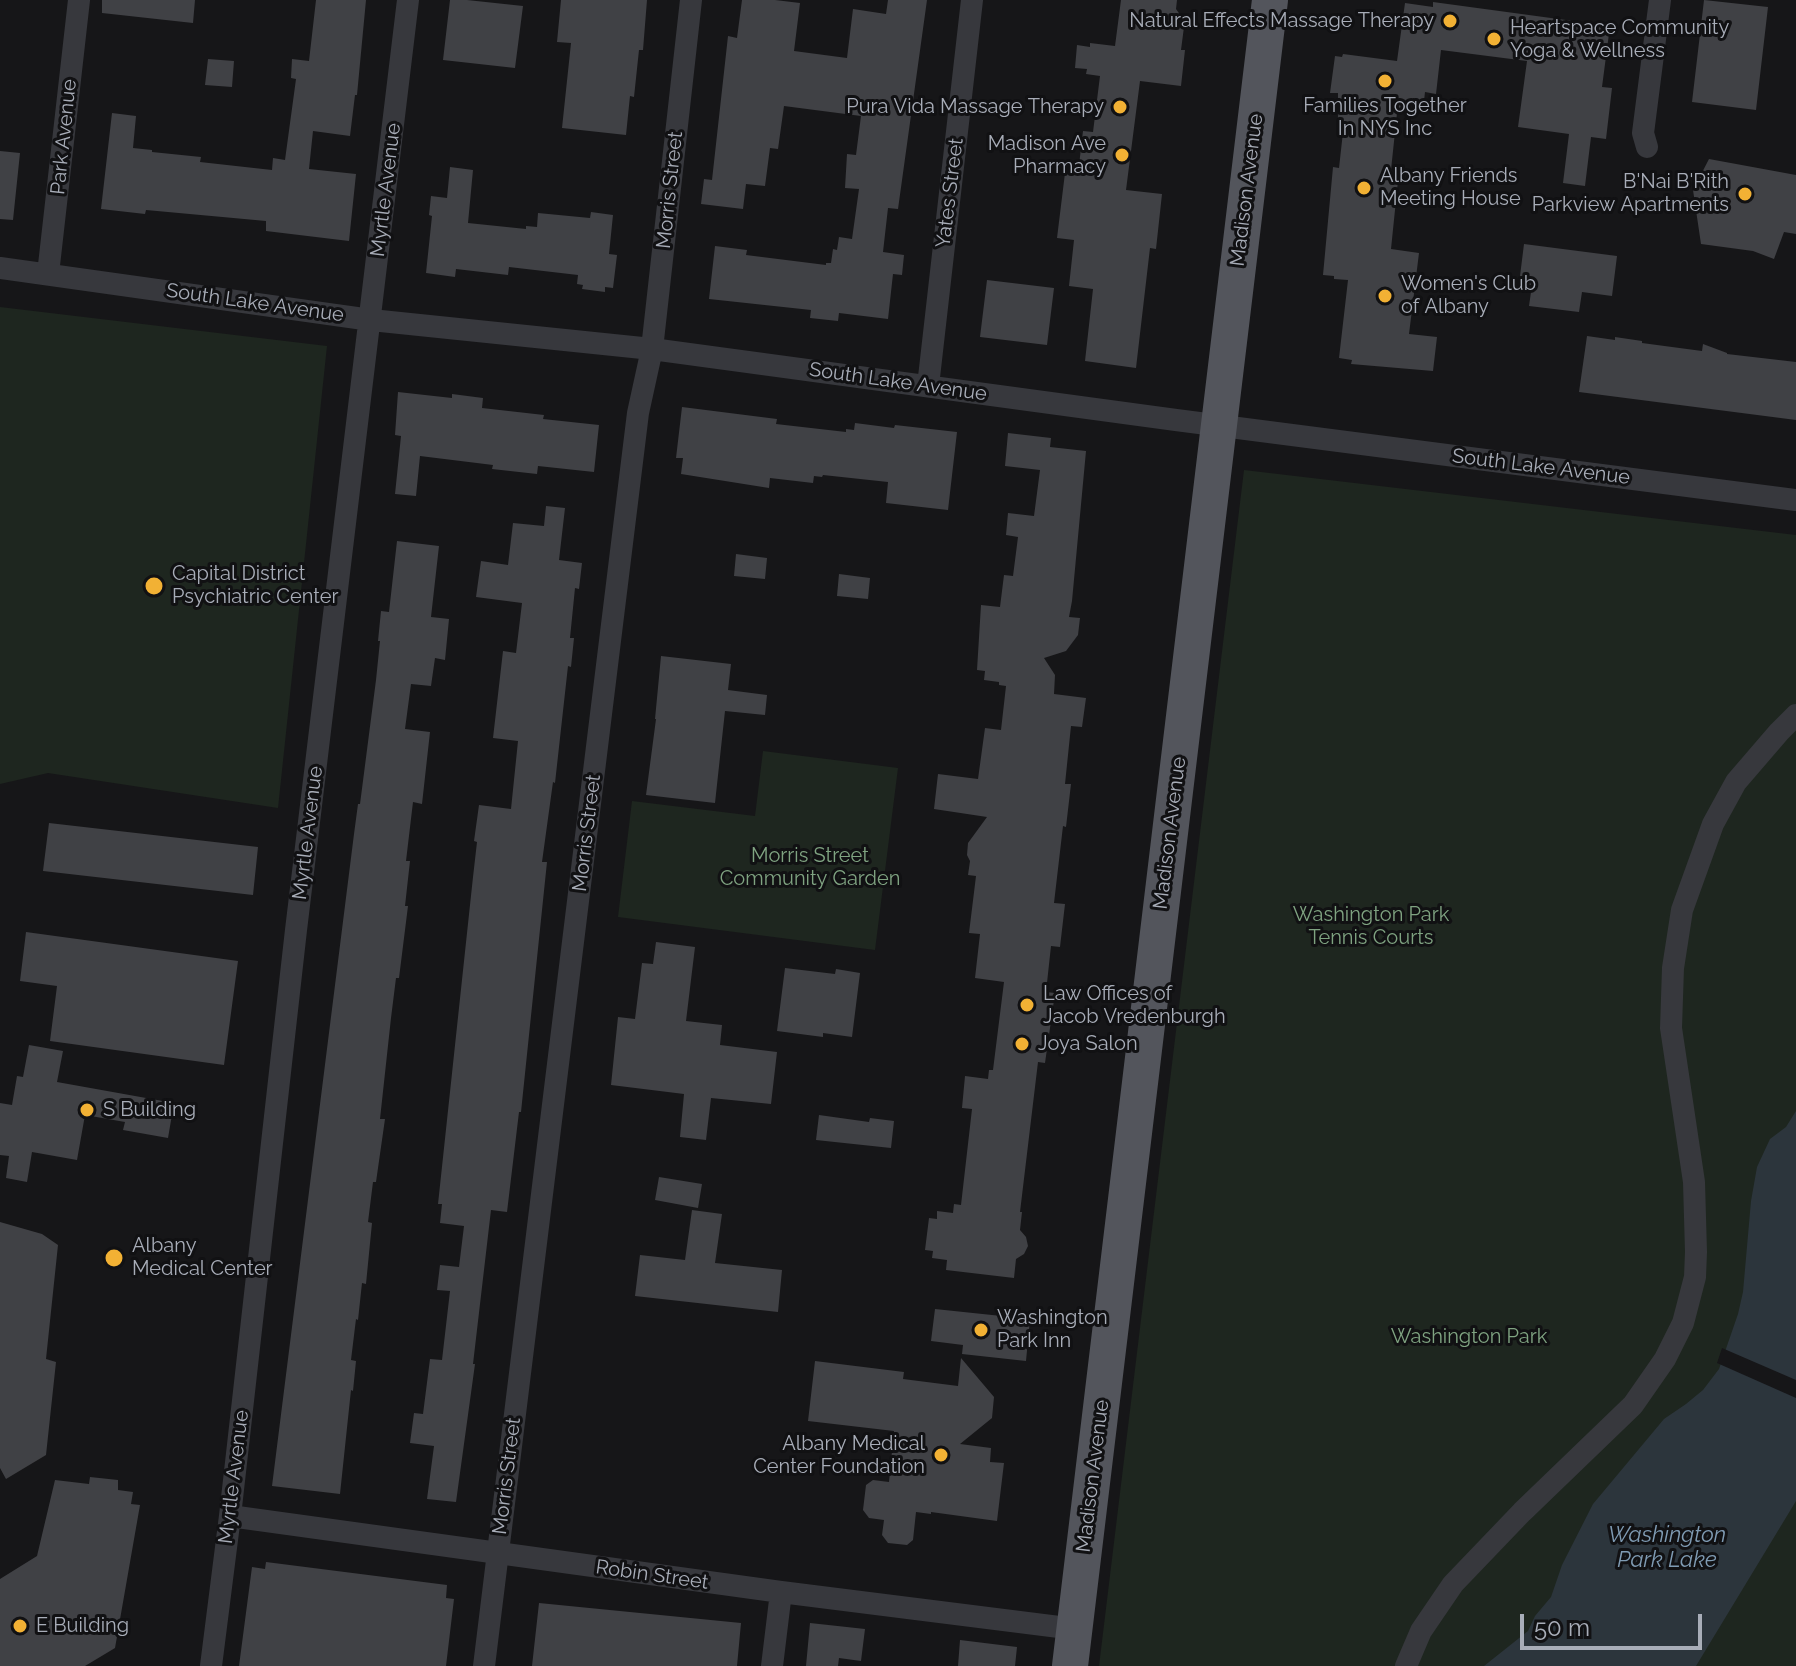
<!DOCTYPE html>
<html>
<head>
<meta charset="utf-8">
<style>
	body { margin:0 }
	#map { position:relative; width:1796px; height:1666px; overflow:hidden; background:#161618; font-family:Raleway,sans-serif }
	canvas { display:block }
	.scale { position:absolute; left:1520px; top:1614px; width:182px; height:36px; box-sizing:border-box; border:4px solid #a8adb8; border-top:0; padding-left:10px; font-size:24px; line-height:28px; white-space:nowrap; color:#a8adb8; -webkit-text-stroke:6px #111113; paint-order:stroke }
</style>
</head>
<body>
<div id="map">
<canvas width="1796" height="1666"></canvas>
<div class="scale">50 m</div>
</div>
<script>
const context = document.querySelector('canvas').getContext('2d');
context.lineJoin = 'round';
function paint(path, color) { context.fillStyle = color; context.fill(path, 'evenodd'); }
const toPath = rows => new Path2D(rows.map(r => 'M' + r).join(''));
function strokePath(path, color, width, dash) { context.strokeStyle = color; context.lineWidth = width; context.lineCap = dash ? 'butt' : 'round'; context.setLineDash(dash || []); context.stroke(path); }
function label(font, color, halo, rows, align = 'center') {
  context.font = font + ' Raleway,sans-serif'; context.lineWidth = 6; context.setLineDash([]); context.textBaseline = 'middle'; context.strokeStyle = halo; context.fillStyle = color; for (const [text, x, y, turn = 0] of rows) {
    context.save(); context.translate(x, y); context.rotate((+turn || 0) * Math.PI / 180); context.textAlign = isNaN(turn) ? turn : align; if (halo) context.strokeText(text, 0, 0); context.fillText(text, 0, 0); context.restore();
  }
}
paint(toPath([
	[0,307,327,346,278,808,48,773,0,784],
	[1244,470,1796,535,1796,1666,1099,1666],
	[763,751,898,768,875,950,618,917,632,801,755,816]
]), '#1e261f');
paint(toPath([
	[1796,1111,1796,1501,1696,1666,1484,1666,1528,1631,1535,1616,1551,1597,1562,1565,1593,1504,1664,1419,1686,1404,1703,1390,1719,1369,1738,1314,1743,1292,1751,1201,1757,1167,1770,1139,1786,1127]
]), '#2c353c');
paint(toPath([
	[1722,1348,1796,1380,1796,1398,1717,1363]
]), '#161618');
paint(toPath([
	[102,0,195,0,193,23,102,13],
	[316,0,366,0,357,95,355,95,350,136,313,131,309,169,356,174,349,241,266,231,266,221,146,210,145,214,101,209,112,113,136,116,133,148,152,150,152,152,201,157,200,162,272,170,273,158,285,160,296,79,291,78,292,59,309,61],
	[450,0,467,0,523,6,515,68,443,60],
	[561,0,647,0,643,50,639,50,634,97,630,96,626,135,562,128,571,43,557,42],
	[742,0,775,0,800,3,794,51,847,58,853,9,886,14,888,0,927,0,898,209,888,208,883,252,904,255,902,275,893,274,888,319,839,313,838,321,810,318,811,310,709,299,715,246,747,250,746,255,826,265,826,263,831,263,833,249,837,250,839,237,852,239,859,189,845,188,847,154,856,155,861,116,784,106,778,149,770,148,765,186,746,184,743,209,701,204,704,179,712,180,728,36,737,38],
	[1121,0,1177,0,1176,9,1183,19,1182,24,1184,27,1181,50,1185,50,1181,86,1140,81,1126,190,1162,194,1156,249,1150,248,1136,368,1085,361,1093,289,1069,286,1074,240,1057,238,1065,173,1078,174,1083,131,1093,132,1100,76,1086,74,1087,69,1075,68,1077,45,1090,47,1090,43,1115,46],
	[1704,0,1768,7,1756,110,1692,102],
	[1433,2,1610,26,1602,87,1612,88,1606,139,1591,137,1585,186,1563,183,1569,134,1518,127,1527,61,1441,50,1436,94,1425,92,1424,101,1408,99,1407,114,1397,113,1391,170,1399,171,1391,249,1419,253,1409,334,1437,337,1433,371,1351,364,1352,360,1339,358,1348,280,1334,279,1334,276,1323,275,1333,167,1339,168,1343,132,1337,125,1340,98,1338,98,1338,93,1330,93,1335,56,1342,57,1343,54,1397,61,1405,3,1433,7],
	[208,59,234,61,232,87,205,85],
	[0,151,20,153,13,220,0,219],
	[1709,159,1796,175,1796,234,1784,232,1774,259,1753,251,1701,244,1693,190],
	[450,167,473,170,468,223,526,229,526,226,537,227,538,213,590,218,591,212,613,215,609,254,617,255,613,288,605,287,605,292,582,289,583,285,577,284,578,275,509,267,508,275,456,269,455,277,426,273,432,216,429,215,431,196,447,198],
	[1524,244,1617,256,1612,296,1582,292,1579,312,1529,306,1532,285,1519,284],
	[987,280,1054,288,1047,345,980,337],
	[1587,336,1615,340,1615,337,1642,341,1642,343,1702,351,1703,344,1727,353,1727,354,1796,362,1796,420,1579,392],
	[398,392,452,398,452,394,483,398,482,408,544,415,543,419,599,425,594,472,538,466,537,474,492,469,493,465,420,456,416,496,395,494,401,436,395,435],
	[682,407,777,419,776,424,846,432,846,429,854,430,855,423,894,428,895,425,957,432,948,510,886,503,888,482,823,475,822,477,814,476,813,483,770,478,769,488,681,474,683,458,676,458],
	[1008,433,1051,438,1050,447,1086,451,1072,601,1069,617,1080,618,1078,635,1066,651,1044,658,1055,675,1054,694,1086,698,1082,727,1071,726,1065,784,1071,784,1066,827,1063,826,1054,903,1065,904,1060,947,1051,946,1046,992,1055,993,1045,1063,1038,1062,1020,1212,1022,1212,1020,1230,1026,1237,1028,1246,1024,1254,1016,1259,1014,1278,946,1270,947,1260,932,1258,933,1251,925,1250,929,1218,937,1219,937,1211,953,1213,954,1204,961,1205,972,1109,962,1108,965,1076,988,1079,989,1070,993,1070,1004,982,975,978,980,934,969,933,976,876,968,875,970,861,967,855,968,843,987,817,934,809,938,774,978,779,985,728,1001,730,1006,686,999,685,999,682,984,680,985,671,977,670,981,605,1000,607,1004,575,1013,576,1018,537,1006,535,1008,513,1034,516,1040,470,1005,466],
	[546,506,565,508,559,560,582,563,579,589,575,588,570,638,574,638,571,667,568,666,555,783,553,782,542,862,547,862,521,1112,519,1112,507,1212,491,1210,473,1364,475,1364,456,1502,427,1499,434,1446,410,1443,414,1413,423,1414,430,1359,442,1360,450,1291,437,1290,440,1265,459,1267,464,1226,440,1223,442,1204,438,1204,473,877,477,842,474,841,479,805,511,809,518,741,493,738,503,651,516,653,522,603,476,597,481,561,508,565,513,523,544,526],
	[397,541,439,546,431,617,449,619,445,660,435,658,431,686,411,684,405,729,430,732,422,804,413,802,406,861,410,861,405,906,408,906,399,978,396,978,391,1018,380,1119,385,1119,376,1182,373,1182,368,1222,372,1223,366,1284,362,1283,358,1320,356,1319,351,1360,356,1361,353,1391,351,1390,340,1494,272,1486,354,834,358,804,360,804,376,680,380,641,378,641,381,611,389,612],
	[736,554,767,558,765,579,734,576],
	[839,574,870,578,868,599,837,596],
	[661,656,731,664,728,690,767,695,765,715,725,711,715,803,646,795,656,719,655,719],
	[49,823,258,847,253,895,43,871],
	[26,932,238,961,224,1065,50,1041,57,986,20,981],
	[656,942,695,947,686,1021,722,1025,720,1045,777,1052,771,1104,711,1098,706,1140,680,1137,684,1094,611,1085,618,1017,635,1019,642,963,653,964],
	[785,968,835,974,836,969,860,973,852,1037,823,1033,823,1037,777,1031],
	[29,1045,63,1051,57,1082,174,1103,168,1138,123,1130,125,1122,85,1115,77,1160,32,1152,27,1182,6,1178,9,1156,0,1155,0,1103,12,1105,17,1076,23,1077],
	[819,1115,869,1122,870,1118,894,1121,891,1148,816,1140],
	[659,1177,702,1184,698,1208,655,1200],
	[692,1210,722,1214,715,1263,782,1270,778,1312,635,1296,640,1255,685,1260],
	[0,1222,42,1234,58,1245,46,1359,56,1362,46,1455,6,1479,0,1468],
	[935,1309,1030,1319,1026,1361,962,1354,963,1345,931,1341],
	[961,1358,994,1397,992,1418,960,1444,991,1448,990,1462,1004,1463,997,1521,931,1512,931,1514,916,1512,913,1540,907,1545,888,1543,882,1535,884,1520,869,1518,863,1510,866,1485,873,1480,889,1482,894,1431,808,1421,815,1361,904,1372,903,1379,958,1386],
	[90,1477,118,1480,118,1490,133,1492,131,1504,140,1505,115,1648,85,1666,0,1666,0,1579,37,1556,55,1480,89,1484],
	[266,1562,447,1585,446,1598,454,1599,446,1666,239,1666,252,1567,265,1569],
	[539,1603,741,1623,737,1666,532,1666],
	[810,1623,865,1629,861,1661,839,1658,838,1666,806,1666],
	[960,1640,1017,1647,1015,1666,958,1666]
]), '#404145');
strokePath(toPath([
	[1647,147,1643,133,1660,0],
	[0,268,371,320,652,349,1176,420,1796,500],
	[48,274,79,0],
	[928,386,972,0],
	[230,1516,781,1592,1075,1629],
	[211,1666,230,1516,296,930,408,0],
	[484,1666,638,413,652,349,691,0],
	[772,1666,781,1592],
	[1406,1666,1421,1631,1453,1584,1522,1512,1633,1405,1665,1359,1683,1323,1695,1277,1696,1252,1694,1182,1671,1028,1673,968,1682,910,1713,824,1736,782,1779,732,1796,715]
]), '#37383d', 22);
strokePath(toPath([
	[1070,1666,1270,0]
]), '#53555c', 36);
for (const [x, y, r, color] of [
	[1450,21,8,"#f2b134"],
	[1494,39,8,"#f2b134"],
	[1385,81,8,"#f2b134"],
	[1120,107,8,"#f2b134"],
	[1122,155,8,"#f2b134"],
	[1364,188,8,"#f2b134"],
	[1745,194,8,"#f2b134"],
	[1385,296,8,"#f2b134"],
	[154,586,10,"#f2b134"],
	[1027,1005,8,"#f2b134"],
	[1022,1044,8,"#f2b134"],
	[87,1110,8,"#f2b134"],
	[114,1258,10,"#f2b134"],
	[981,1330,8,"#f2b134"],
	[941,1455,8,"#f2b134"],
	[20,1626,8,"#f2b134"]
]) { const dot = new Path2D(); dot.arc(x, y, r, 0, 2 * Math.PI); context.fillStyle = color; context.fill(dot); strokePath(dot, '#111113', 3); }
label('20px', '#a8adb8', '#111113', [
	["Natural Effects Massage Therapy",1434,21,"right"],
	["Heartspace Community",1510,28],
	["Yoga & Wellness",1510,51],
	["Families Together",1385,106,"center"],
	["In NYS Inc",1385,129,"center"],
	["Pura Vida Massage Therapy",1104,107,"right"],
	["Madison Ave",1106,144,"right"],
	["Pharmacy",1106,167,"right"],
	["Albany Friends",1380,176],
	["Meeting House",1380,199],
	["B'Nai B'Rith",1729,182,"right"],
	["Parkview Apartments",1729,205,"right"],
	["Women's Club",1401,284],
	["of Albany",1401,307],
	["Capital District",172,574],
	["Psychiatric Center",172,597],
	["Law Offices of",1043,994],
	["Jacob Vredenburgh",1043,1017],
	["Joya Salon",1038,1044],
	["S Building",103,1110],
	["Albany",132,1246],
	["Medical Center",132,1269],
	["Washington",997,1318],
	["Park Inn",997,1341],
	["Albany Medical",925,1444,"right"],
	["Center Foundation",925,1467,"right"],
	["E Building",36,1626]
], 'left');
label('20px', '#a8adb8', '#111113', [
	["Park Avenue",64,137,-84],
	["Myrtle Avenue",386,190,-83],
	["Morris Street",670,190,-84],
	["Madison Avenue",1247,190,-83],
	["Yates Street",950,193,-83],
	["South Lake Avenue",255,303,8],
	["South Lake Avenue",898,382,8],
	["South Lake Avenue",1541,467,7],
	["Myrtle Avenue",308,833,-83],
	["Morris Street",587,833,-83],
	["Madison Avenue",1170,833,-83],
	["Morris Street",507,1476,-83],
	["Madison Avenue",1093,1476,-83],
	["Myrtle Avenue",234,1477,-83],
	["Robin Street",652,1575,8]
]);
label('20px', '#7fa381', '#111113', [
	["Morris Street",810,856],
	["Community Garden",810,879],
	["Washington Park",1371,915],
	["Tennis Courts",1371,938],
	["Washington Park",1469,1337]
]);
label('italic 22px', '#7f9bb3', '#111113', [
	["Washington",1667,1535],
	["Park Lake",1667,1560]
]);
</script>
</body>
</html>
